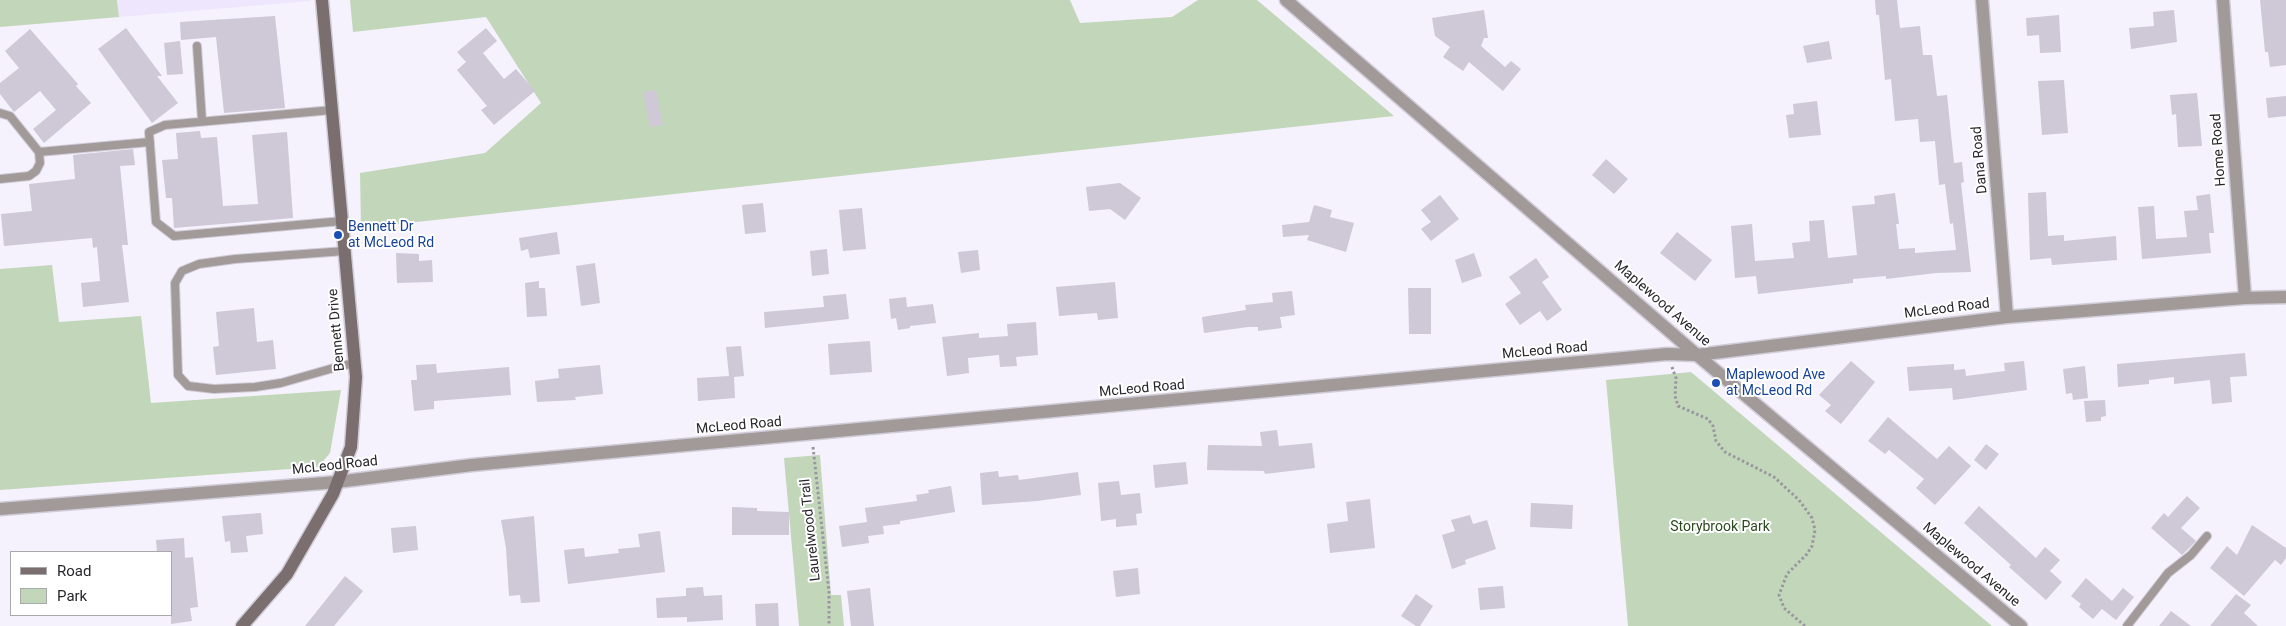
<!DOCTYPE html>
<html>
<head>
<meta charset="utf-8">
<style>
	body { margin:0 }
	#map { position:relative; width:2286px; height:626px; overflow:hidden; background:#f5f1fd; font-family:Roboto,sans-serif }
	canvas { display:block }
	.legend { position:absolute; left:10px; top:551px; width:162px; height:65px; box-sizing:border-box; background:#fff; border:1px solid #a9a8ab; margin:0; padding:6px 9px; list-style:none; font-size:15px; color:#28262c }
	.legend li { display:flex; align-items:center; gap:10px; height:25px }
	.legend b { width:25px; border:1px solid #a9a8ab }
</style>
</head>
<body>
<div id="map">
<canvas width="2286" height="626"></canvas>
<ul class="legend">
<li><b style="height:6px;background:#7a6f6e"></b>Road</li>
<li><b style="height:14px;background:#c2d7ba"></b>Park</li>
</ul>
</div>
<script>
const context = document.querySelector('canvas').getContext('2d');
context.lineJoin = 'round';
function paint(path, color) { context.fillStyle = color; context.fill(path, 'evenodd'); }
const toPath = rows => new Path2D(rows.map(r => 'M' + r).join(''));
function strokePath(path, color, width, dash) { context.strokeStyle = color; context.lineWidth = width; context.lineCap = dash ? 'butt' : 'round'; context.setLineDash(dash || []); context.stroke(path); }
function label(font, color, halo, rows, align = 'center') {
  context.font = font + ' Roboto,sans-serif'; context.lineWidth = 4; context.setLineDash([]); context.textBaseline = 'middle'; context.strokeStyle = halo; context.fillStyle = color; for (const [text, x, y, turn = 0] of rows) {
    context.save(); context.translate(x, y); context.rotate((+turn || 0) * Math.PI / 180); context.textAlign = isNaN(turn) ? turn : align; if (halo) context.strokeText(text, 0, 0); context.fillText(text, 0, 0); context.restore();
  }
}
paint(toPath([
	[117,0,310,0,310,1,119,17]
]), '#eee6fc');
paint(toPath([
	[0,0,117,0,119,17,0,27],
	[350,0,1070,0,1080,23,1172,17,1198,0,1257,0,1394,116,361,228,360,173,485,153,541,103,486,17,353,32],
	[52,265,59,322,141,316,151,403,341,390,330,453,318,467,0,490,0,269],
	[1691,372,1992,626,1628,626,1606,380],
	[820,455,831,595,841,595,844,626,799,626,784,458]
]), '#c2d7ba');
paint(toPath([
	[1875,0,1897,0,1900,28,1920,26,1923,55,1932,55,1937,96,1947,95,1954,163,1962,162,1964,182,1961,183,1971,272,1936,273,1886,279,1886,276,1853,279,1853,283,1758,294,1756,276,1735,278,1731,226,1752,224,1755,261,1794,258,1792,243,1810,241,1809,221,1824,220,1828,258,1857,255,1852,206,1875,204,1874,196,1895,193,1899,224,1896,224,1899,249,1915,248,1915,253,1956,250,1953,223,1950,224,1945,184,1939,185,1935,141,1920,142,1918,119,1895,121,1891,79,1885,80,1879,15,1876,15],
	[2260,0,2286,0,2286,65,2270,67,2268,52,2265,52],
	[1484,10,1488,38,1484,38,1481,46,1505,67,1511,61,1521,69,1503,91,1469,62,1463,71,1443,57,1450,47,1435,36,1432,18],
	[2174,10,2177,42,2131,49,2129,28,2154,26,2153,12],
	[2059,15,2061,52,2040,53,2039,35,2027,36,2026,18],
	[275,16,285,108,224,113,216,37,181,40,180,22],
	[126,28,162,76,157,76,178,103,152,123,98,49],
	[486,28,497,41,483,53,504,79,516,69,535,91,494,125,481,110,487,106,457,70,466,62,457,52],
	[30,29,78,84,76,86,91,103,44,143,33,129,56,110,40,91,14,112,0,94,0,83,19,68,5,51],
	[180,41,183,74,167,75,164,43],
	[1829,41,1832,59,1807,63,1803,46],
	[2064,80,2068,133,2042,135,2038,81],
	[656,90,663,125,650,127,643,92],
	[2197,93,2202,146,2178,147,2176,114,2172,115,2170,95],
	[2286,96,2286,116,2268,118,2266,98],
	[1817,101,1821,135,1789,138,1786,115,1794,114,1793,104],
	[200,131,201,138,217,137,223,206,258,204,252,135,287,132,293,218,174,228,172,198,166,198,162,160,178,159,176,133],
	[133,149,135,165,120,166,128,245,122,245,129,302,83,307,81,283,100,281,97,247,93,248,92,238,4,246,1,214,32,211,29,184,75,179,73,155],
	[1606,159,1628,179,1614,194,1592,175],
	[1120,183,1141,198,1125,220,1110,209,1089,211,1086,187],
	[2046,192,2048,236,2064,235,2064,241,2116,236,2117,260,2052,265,2051,258,2030,260,2028,193],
	[2210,194,2214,233,2209,233,2211,253,2142,259,2138,207,2154,206,2156,239,2187,237,2184,211,2198,210,2196,196],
	[1440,195,1459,219,1431,241,1421,229,1431,222,1421,210],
	[763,203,766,232,745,234,742,205],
	[1314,205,1332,210,1330,217,1354,223,1346,252,1307,240,1309,235,1283,237,1282,225,1309,222],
	[862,208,866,249,843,251,839,210],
	[557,232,560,254,530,258,528,249,521,251,519,238],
	[1677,232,1712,260,1695,281,1660,253],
	[827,249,829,274,812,276,810,251],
	[978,250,980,270,961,273,958,252],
	[396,253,419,254,419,261,432,260,433,282,397,283],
	[1474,253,1482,276,1462,283,1455,260],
	[1536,258,1549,277,1542,282,1562,310,1547,321,1540,311,1520,325,1505,304,1521,293,1509,277],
	[595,263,600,303,581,306,576,266],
	[539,281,539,288,545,288,547,316,527,317,525,283],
	[1115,282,1118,318,1098,320,1097,313,1059,316,1056,287],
	[1408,288,1431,288,1431,334,1409,334],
	[1292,291,1295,315,1280,317,1282,328,1258,331,1258,327,1248,327,1204,333,1202,317,1246,310,1245,305,1273,302,1272,293],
	[846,294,849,319,765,328,764,312,824,307,823,296],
	[906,297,907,307,933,304,936,323,910,326,910,328,898,330,896,318,891,319,889,299],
	[254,308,257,342,273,340,276,369,216,375,213,347,219,346,216,312],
	[1036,322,1038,355,1016,357,1017,366,1000,367,999,355,968,358,969,373,947,376,942,337,979,333,979,338,1008,336,1007,324],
	[870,341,872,372,830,375,828,344],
	[741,346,744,376,734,377,735,398,698,401,697,378,729,376,726,347],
	[2245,353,2247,376,2230,377,2232,402,2212,404,2210,380,2174,384,2174,377,2149,380,2149,384,2118,387,2117,364],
	[1851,361,1875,382,1841,424,1825,411,1831,405,1819,395],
	[2024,361,2027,390,1953,400,1952,388,1909,391,1907,367,1954,364,1954,370,1965,369,1966,376,2005,371,2004,363],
	[436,364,437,373,509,367,511,395,434,401,434,409,414,411,411,380,417,380,416,365],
	[600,365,603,394,575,397,576,400,537,402,535,381,559,378,558,369],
	[2085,366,2088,398,2073,400,2072,393,2066,394,2063,369],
	[2105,400,2106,416,2101,417,2101,421,2086,422,2084,401],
	[1888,417,1937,459,1949,446,1971,466,1935,505,1916,488,1924,479,1889,450,1885,454,1868,441],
	[1277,430,1279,446,1312,443,1315,468,1265,474,1264,471,1207,470,1208,445,1262,446,1260,432],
	[1986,444,1999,454,1986,470,1974,460],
	[1186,462,1188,484,1155,488,1153,465],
	[998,471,999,477,1018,475,1019,480,1078,472,1081,495,1037,501,982,505,980,473],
	[1119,481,1121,495,1140,493,1142,513,1136,514,1137,525,1116,527,1116,519,1101,521,1098,483],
	[951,486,955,512,900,521,900,524,883,526,884,534,868,536,869,543,842,547,839,526,867,522,865,508,917,501,916,495,929,493,928,490],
	[2187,496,2200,508,2181,528,2196,541,2182,555,2151,528,2164,513,2168,517],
	[1370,499,1375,548,1330,553,1327,524,1348,521,1346,502],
	[1531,503,1573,505,1572,529,1530,527],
	[1979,506,2036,558,2045,547,2060,560,2050,571,2062,582,2046,600,2009,567,2011,565,1964,523],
	[732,507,757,508,757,511,789,512,789,535,732,535],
	[261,513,263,534,246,536,248,552,231,553,230,541,225,542,222,516],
	[1470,515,1473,524,1487,520,1496,549,1465,560,1466,564,1452,569,1442,535,1455,531,1451,520],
	[534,516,540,602,521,603,520,595,509,596,506,548,501,520],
	[2252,525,2286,548,2286,558,2281,565,2275,560,2244,596,2210,568,2227,546,2237,555],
	[416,526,418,550,393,553,391,528],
	[660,531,665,572,568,584,564,550,584,548,585,557,619,553,618,549,640,547,638,534],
	[184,538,185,558,193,557,198,607,190,608,192,621,171,624,171,552,157,552,156,540],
	[1138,568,1140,594,1116,597,1113,571],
	[345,576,363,591,334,626,305,626],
	[2086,578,2112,601,2123,588,2134,597,2116,620,2102,609,2093,619,2079,607,2081,604,2071,596],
	[1503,586,1505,608,1480,610,1478,588],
	[703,587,704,596,722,595,723,620,687,622,687,617,657,618,656,598,686,596,686,588],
	[870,588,874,626,851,626,847,591],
	[1416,594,1433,606,1420,626,1416,626,1401,616],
	[2236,594,2251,605,2244,613,2258,626,2210,626],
	[778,603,779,626,756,626,755,604],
	[2171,611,2191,626,2159,626]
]), '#cec8d7');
const service = toPath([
	[197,46,202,121],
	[332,110,165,125,149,132,156,222,174,236,342,221],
	[0,113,10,116,39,152,40,163,36,171,29,176,0,179],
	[39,152,150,142],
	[345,251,235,259,199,264,182,271,175,283,178,375,188,386,214,389,255,387,281,383,344,365,355,364],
	[2127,626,2168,573,2191,555,2207,536]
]);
const minor = toPath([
	[1982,0,2007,317],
	[2223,0,2245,298],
	[0,509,337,482,472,465,579,455,1667,354,1697,355,2007,317,2245,298,2286,297]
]);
const tertiary = toPath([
	[1286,0,1697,355,2021,626]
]);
const secondary = toPath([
	[242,626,287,574,333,494,351,447,356,377,322,0]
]);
strokePath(service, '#d0ccd7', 10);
strokePath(minor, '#d0ccd7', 15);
strokePath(tertiary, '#d0ccd7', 15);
strokePath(secondary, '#d0ccd7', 15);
strokePath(toPath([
	[1672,367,1676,378,1675,396,1678,406,1708,419,1713,426,1716,441,1725,452,1774,477,1799,500,1812,518,1815,530,1812,546,1807,554,1787,574,1779,595,1784,608,1805,626],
	[813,447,829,592,829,626]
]), '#9a96a0', 3, [2.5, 2.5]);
strokePath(service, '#a19a99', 8);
strokePath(minor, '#a19a99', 12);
strokePath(tertiary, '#a19a99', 12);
strokePath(secondary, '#7a6f6e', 12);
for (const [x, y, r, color] of [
	[338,235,5,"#1a4fb4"],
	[1716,383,5,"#1a4fb4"]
]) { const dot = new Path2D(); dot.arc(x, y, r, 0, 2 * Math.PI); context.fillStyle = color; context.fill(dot); strokePath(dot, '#fff', 2); }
label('14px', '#28262c', '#fff', [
	["Home Road",2219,150,-94],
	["Dana Road",1980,160,-95],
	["Maplewood Avenue",1662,304,41],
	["McLeod Road",1947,309,-7],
	["Bennett Drive",337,330,-95],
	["McLeod Road",1545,351,-5],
	["McLeod Road",1142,389,-5],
	["McLeod Road",739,426,-5],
	["McLeod Road",335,466,-6],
	["Laurelwood Trail",811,530,-96],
	["Maplewood Avenue",1971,565,40]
]);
label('14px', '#164399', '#fff', [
	["Bennett Dr",348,227],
	["at McLeod Rd",348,243],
	["Maplewood Ave",1726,375],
	["at McLeod Rd",1726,391]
], 'left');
label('14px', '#2a491e', '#fff', [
	["Storybrook Park",1720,527]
]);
</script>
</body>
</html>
